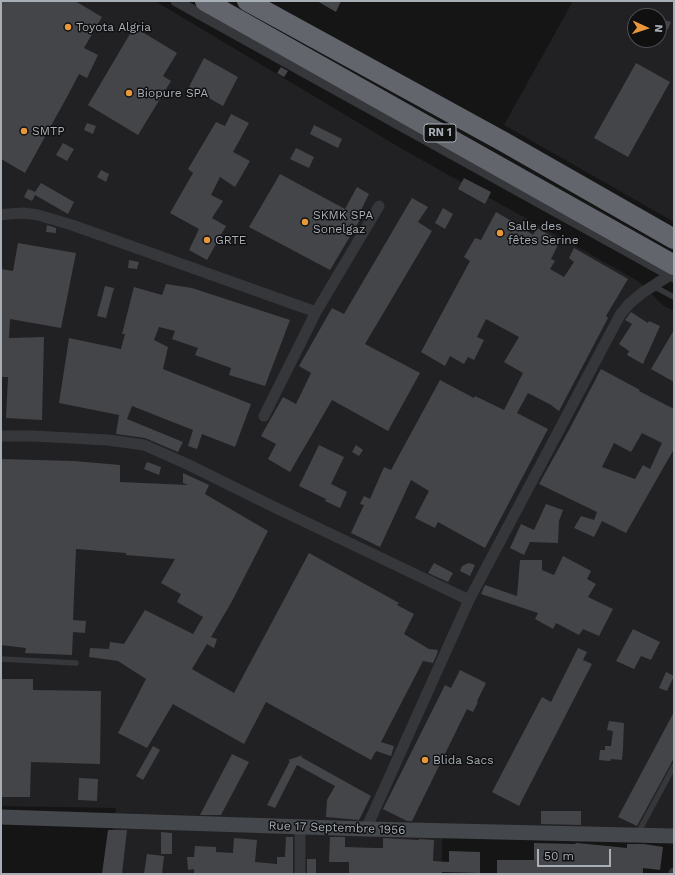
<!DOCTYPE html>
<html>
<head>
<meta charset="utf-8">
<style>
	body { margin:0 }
	#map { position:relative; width:675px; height:875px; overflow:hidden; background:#151516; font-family:"Work Sans",sans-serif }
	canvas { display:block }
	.frame { position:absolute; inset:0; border:2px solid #a7aeb6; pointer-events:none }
	.north { position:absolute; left:627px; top:8px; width:40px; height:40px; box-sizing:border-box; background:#101011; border:1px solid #4c4f53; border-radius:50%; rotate:93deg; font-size:11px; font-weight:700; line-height:16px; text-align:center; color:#a7aeb6 }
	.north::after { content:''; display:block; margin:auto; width:14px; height:18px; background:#e8973b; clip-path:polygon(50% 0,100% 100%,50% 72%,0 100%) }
	.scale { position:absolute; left:537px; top:849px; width:74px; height:18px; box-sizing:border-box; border:2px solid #a7aeb6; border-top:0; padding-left:5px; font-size:12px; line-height:14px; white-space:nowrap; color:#a7aeb6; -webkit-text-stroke:3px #101011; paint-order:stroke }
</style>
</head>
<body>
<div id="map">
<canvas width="675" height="875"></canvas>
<div class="frame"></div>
<div class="north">N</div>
<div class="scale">50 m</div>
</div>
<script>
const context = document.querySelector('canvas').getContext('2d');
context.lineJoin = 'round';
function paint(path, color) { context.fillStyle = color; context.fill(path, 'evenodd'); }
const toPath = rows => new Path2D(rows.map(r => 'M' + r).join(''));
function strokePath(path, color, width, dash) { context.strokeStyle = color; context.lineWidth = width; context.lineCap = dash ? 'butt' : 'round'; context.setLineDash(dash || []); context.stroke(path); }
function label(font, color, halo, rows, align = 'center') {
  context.font = font + ' "Work Sans",sans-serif'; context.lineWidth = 3; context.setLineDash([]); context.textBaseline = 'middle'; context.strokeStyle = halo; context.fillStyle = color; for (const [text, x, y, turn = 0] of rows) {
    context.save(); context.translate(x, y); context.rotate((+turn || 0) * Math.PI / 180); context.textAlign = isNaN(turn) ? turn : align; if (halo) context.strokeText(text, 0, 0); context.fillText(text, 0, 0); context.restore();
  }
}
paint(toPath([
	[1,1,155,1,404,150,638,281,664,306,674,311,674,830,443,826,441,874,106,874,116,808,1,806],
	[573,1,674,1,674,222,504,125],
	[635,16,659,16,659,40,635,40]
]), '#212123');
paint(toPath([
	[1,1,75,1,102,17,84,48,98,55,87,78,79,74,68,95,25,173,1,159],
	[317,1,341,1,336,12],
	[664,20,671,22,668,29,661,27],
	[134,27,177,53,163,76,171,81,138,135,88,105],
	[204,58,238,77,223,106,189,87],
	[636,63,670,82,628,157,594,138],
	[281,67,288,71,284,77,277,73],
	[231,114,249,123,233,152,250,161,235,187,220,177,211,195,223,201,212,218,226,226,207,260,189,250,199,229,170,213,193,173,188,169,216,122,225,126],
	[87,123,96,126,93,134,84,130],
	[314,125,342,139,338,148,310,134],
	[63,143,74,149,67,161,56,155],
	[296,148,314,157,309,168,290,159],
	[101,170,109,174,106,182,97,177],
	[280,174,345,209,357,187,369,194,358,216,361,218,330,270,249,227],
	[464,178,491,192,485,204,458,189],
	[41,183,74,202,68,214,35,195,32,201,24,197,28,189,35,192],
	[412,198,428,207,418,222,432,231,365,344,420,373,388,431,332,400,290,472,268,459,276,444,261,436,283,397,296,404,311,373,299,366,332,308,344,314],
	[443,208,453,214,445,229,435,223],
	[496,212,520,226,533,235,537,228,560,241,551,259,555,261,550,269,564,277,574,262,569,258,574,248,628,279,606,316,608,318,559,411,552,406,553,406,528,393,517,413,548,429,485,548,438,522,435,528,415,518,429,491,411,480,380,547,351,533,364,505,360,504,364,496,370,499,384,467,391,470,440,380,474,398,475,396,504,410,523,373,504,362,519,337,486,319,477,337,484,340,474,360,468,357,464,364,450,356,445,366,421,352,470,261,464,257,475,238,481,240],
	[47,225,56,228,56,233,46,232],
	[18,243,76,253,61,328,10,319,9,338,44,337,42,420,6,418,8,377,1,377,1,269,13,271],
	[129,260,139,262,137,269,128,268],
	[166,284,192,288,290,320,265,386,229,375,231,368,195,355,198,348,172,339,175,331,159,327,154,340,168,347,163,369,251,404,235,447,202,434,197,449,188,446,193,430,132,406,127,419,183,442,178,452,145,438,116,434,119,415,59,403,69,338,121,349,125,334,122,334,134,287,162,295],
	[105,286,114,288,106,318,97,316],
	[631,312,648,323,649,321,660,326,643,364,627,355,629,351,619,344,632,324,625,320],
	[674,330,674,382,651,369],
	[601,369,640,390,639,391,674,409,674,449,626,533,602,521,594,537,574,528,581,516,594,520,597,512,539,484,569,430],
	[642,433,662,443,650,469,643,465,635,479,602,467,614,443,631,452],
	[319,445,344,457,331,484,347,492,340,508,325,501,326,499,299,486],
	[356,445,363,450,359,456,352,452],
	[1,459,74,461,120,465,120,482,188,485,183,483,183,473,209,485,205,494,268,531,231,603,211,637,217,639,214,648,207,644,192,669,234,693,309,553,399,603,397,605,414,614,404,634,429,649,438,650,437,654,433,663,423,661,381,742,394,746,391,756,376,751,371,760,266,702,244,744,173,704,147,748,118,733,146,679,118,661,89,657,90,648,109,649,110,642,124,644,145,610,193,634,203,617,177,602,181,594,161,583,175,559,126,555,126,553,76,549,73,620,86,621,85,633,73,632,72,655,25,653,26,648,1,645],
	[147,462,161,467,159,475,144,469],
	[546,504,563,510,559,521,558,543,530,542,524,555,510,548,521,524,534,530],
	[563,556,591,571,587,579,596,584,588,597,613,609,599,636,583,629,579,635,556,623,553,629,535,619,538,613,481,594,485,585,517,596,520,560,542,560,542,570,554,575],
	[434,563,453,573,448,582,428,573],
	[469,563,475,565,470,576,460,571,462,566],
	[633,629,660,642,651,660,641,656,634,669,616,661],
	[578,648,587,652,583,660,592,664,519,806,492,792,542,697,551,702],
	[460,670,486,683,477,701,478,702,473,712,467,709,412,821,407,821,383,809,445,685,451,688],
	[666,672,674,676,667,691,659,688],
	[1,679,33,679,33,690,101,691,100,764,31,762,30,797,1,797],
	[674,712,674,758,637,826,618,817],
	[609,721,624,723,623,748,622,760,611,759,610,761,599,760,600,750,605,750,605,746,611,746,613,731,607,730],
	[153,746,160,750,143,780,136,776],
	[232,754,249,762,221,815,200,815],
	[303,755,301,757,371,796,359,820,326,817,327,800,335,786,297,765,275,808,267,805,290,761,288,760],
	[79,778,98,779,97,801,78,800],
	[541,811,581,811,581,825,541,824],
	[108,830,127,830,122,874,102,874],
	[161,832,172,833,172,854,161,854],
	[286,837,293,837,293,874,194,874,194,869,188,870,187,857,194,857,195,846,216,847,216,852,233,853,234,838,257,840,255,862,277,864,277,857,285,857],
	[330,837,345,837,345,847,375,848,383,848,383,838,419,840,419,839,434,840,433,861,449,862,449,851,480,852,480,873,442,872,442,874,349,874,349,862,329,862],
	[534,843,575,844,576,843,577,843,627,848,627,844,644,844,663,847,660,870,643,868,643,874,632,873,632,874,497,874,497,860,534,860],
	[147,854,164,856,162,874,144,874],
	[307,859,316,859,316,874,307,874]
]), '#444549');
strokePath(toPath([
	[653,286,674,297],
	[1,659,76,663],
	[638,833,674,766]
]), '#36373b', 5.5);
strokePath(toPath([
	[176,1,674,277],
	[1,215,8,214,24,213,38,215,72,225,316,312],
	[264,416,316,312,379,206],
	[1,436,33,436,108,440,144,445,187,464,272,506,469,600],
	[366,829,469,600,620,315,629,304,642,293,670,275],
	[300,874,300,827],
	[674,874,674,873]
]), '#36373b', 11);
strokePath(toPath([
	[1,817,366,829,674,836]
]), '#44474b', 15);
strokePath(toPath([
	[205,1,674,265],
	[247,1,504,142,674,239]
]), '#62666c', 20);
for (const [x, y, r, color] of [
	[68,27,4,"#e8973b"],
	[129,93,4,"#e8973b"],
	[24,131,4,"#e8973b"],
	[305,222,4,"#e8973b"],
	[500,233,4,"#e8973b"],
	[207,240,4,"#e8973b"],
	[425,760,4,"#e8973b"]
]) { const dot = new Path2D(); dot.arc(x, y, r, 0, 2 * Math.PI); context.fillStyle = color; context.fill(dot); strokePath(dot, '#101011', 1.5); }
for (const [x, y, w] of [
	[440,133,32]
]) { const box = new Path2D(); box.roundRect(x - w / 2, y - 9, w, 18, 3); context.fillStyle = '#101011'; context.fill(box); strokePath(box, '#a7aeb6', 1); }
label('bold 11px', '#a7aeb6', null, [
	["RN 1",440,133]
]);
label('12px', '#a7aeb6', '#101011', [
	["Toyota Algria",76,27],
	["Biopure SPA",137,93],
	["SMTP",32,131],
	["SKMK SPA",313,215],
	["Sonelgaz",313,229],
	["Salle des",508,226],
	["fêtes Serine",508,240],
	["GRTE",215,240],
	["Blida Sacs",433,760]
], 'left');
label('12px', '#a7aeb6', '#101011', [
	["Rue 17 Septembre 1956",337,828,2]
]);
</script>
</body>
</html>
